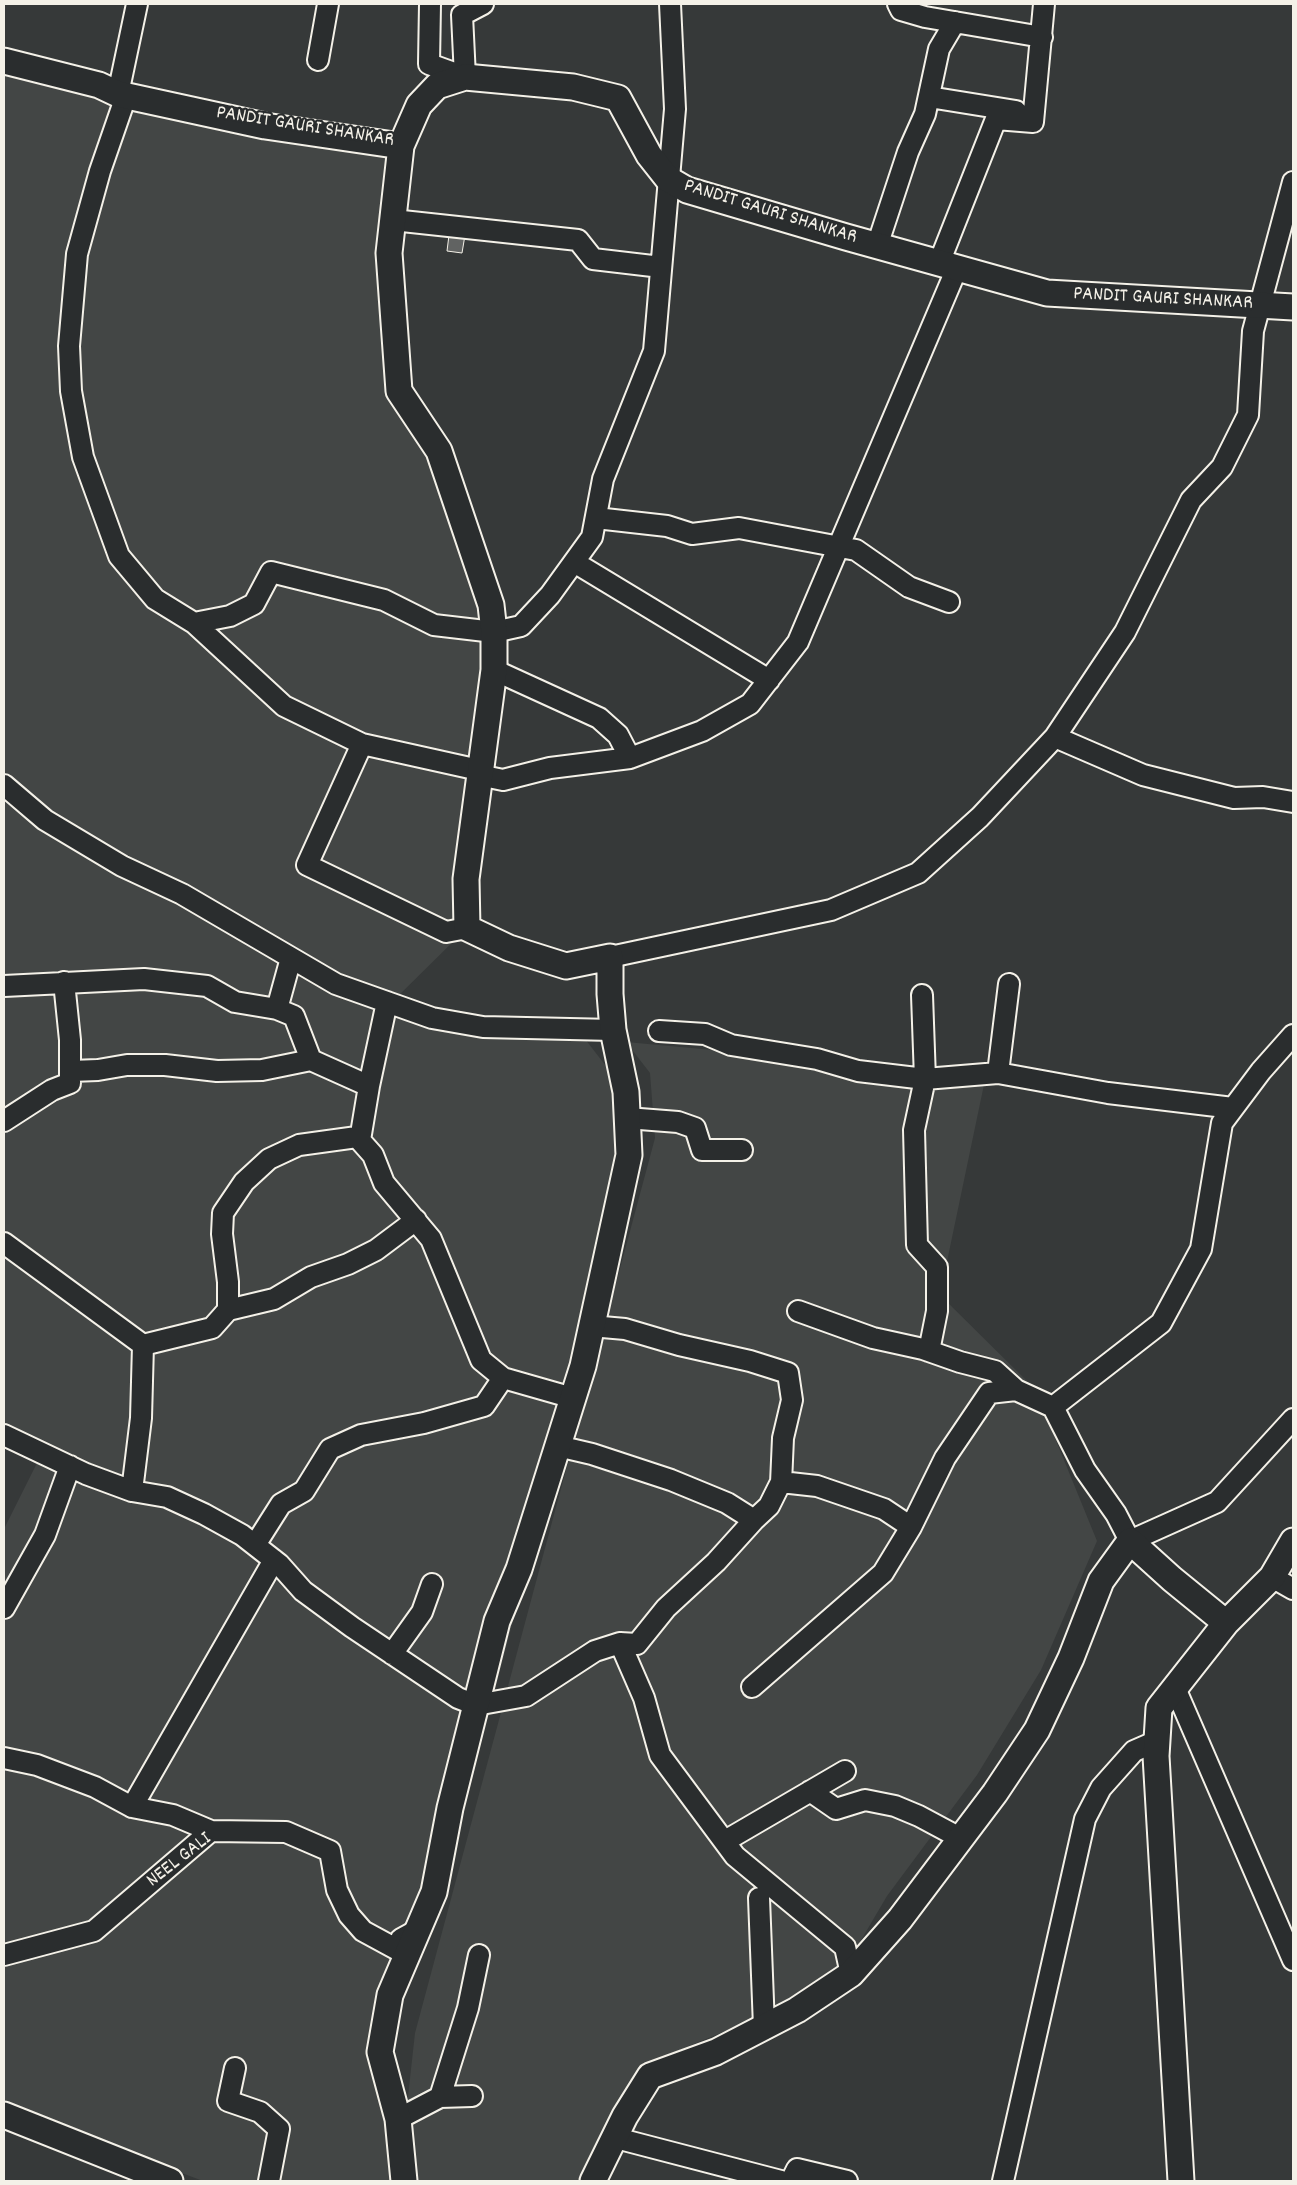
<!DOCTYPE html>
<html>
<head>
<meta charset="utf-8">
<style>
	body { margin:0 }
	#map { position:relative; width:1297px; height:2185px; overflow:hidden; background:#363939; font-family:Dekko,sans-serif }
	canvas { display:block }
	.frame { position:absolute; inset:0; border:5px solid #f4f1e8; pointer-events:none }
</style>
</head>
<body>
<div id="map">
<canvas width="1297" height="2185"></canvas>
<div class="frame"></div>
</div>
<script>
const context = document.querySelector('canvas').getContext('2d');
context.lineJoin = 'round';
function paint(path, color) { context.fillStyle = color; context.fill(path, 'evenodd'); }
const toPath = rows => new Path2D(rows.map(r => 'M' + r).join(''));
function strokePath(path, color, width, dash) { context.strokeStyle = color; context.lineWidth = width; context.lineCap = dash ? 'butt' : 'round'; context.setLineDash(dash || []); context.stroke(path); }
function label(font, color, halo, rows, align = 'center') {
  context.font = font + ' Dekko,sans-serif'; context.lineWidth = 4.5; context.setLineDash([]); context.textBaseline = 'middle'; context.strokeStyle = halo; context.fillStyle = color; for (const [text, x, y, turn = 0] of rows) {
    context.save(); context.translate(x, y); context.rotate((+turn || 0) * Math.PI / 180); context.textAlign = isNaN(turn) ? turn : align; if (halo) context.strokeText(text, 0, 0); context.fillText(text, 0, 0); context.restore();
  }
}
paint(toPath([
	[4,63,401,146,399,391,439,451,491,605,467,928,391,1003,390,1016,483,1027,575,1026,626,1092,600,1285,488,1717,390,1995,402,2151,415,2033,655,1138,650,1073,626,1042,986,1075,940,1295,1035,1389,1097,1541,1041,1670,977,1775,887,1896,834,1986,648,2063,621,2098,590,2166,580,2181,203,2181,4,2106,4,1529,48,1441,44,1447,4,1431]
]), '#434645');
const building = toPath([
	[450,227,466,229,462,253,447,251,450,227]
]);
paint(building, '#616362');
strokePath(building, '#f4f1e8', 1);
const minor = toPath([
	[430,4,429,64,465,77,462,15,483,4],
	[898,4,901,10,925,17,1042,37],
	[318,60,328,4],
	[118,94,137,4],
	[126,96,100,171,77,254,69,346,71,391,83,457,119,556,155,599,194,623,230,616,254,604,271,572,384,600,434,625,494,632,521,626,550,595,592,537,603,479,654,351,675,109,670,4],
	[929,97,1016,111],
	[393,220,578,240,593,259,661,267],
	[877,246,908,152,925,114,939,49,955,22],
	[939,263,996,119,1033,122,1044,4],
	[596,518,667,526,692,534,739,528,856,550,909,587,949,602],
	[574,562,769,680],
	[194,623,284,706,362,744,479,770,479,775,503,780,550,768,630,758,702,731,750,704,798,642,957,268],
	[494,670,599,718,618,735,630,758],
	[1055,737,1143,775,1234,798,1263,797,1293,802],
	[362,744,307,865,446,932,467,928],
	[4,785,45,820,122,866,182,894,336,984,432,1018,483,1027,613,1030],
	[610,957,831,910,918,873,980,817,1055,737,1125,632,1191,500,1222,467,1248,415,1253,331,1293,182],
	[291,958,277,1009,294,1016,311,1060,369,1086,360,1140],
	[1009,984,998,1073,1108,1093,1233,1108],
	[4,986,144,979,207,986,235,1002,277,1009],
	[659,1031,705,1034,731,1045,817,1059,858,1071,925,1079,922,995],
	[1293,1035,1261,1071,1222,1123,1201,1249,1161,1323,1053,1407,1085,1470,1116,1514,1130,1541,1217,1502,1293,1419],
	[71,1071,98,1070,127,1065,165,1065,217,1071,262,1070,311,1060],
	[369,1086,387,1002],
	[627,1118,678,1122,695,1128,702,1150,742,1150],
	[4,1121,52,1090,70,1083,70,1040,64,982],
	[4,1243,143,1345],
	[228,1310,274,1299,311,1277,348,1264,376,1250,416,1220],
	[798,1311,873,1338,923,1349,960,1362,995,1371,1016,1390],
	[591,1326,625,1329,679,1345,750,1361,788,1373,792,1400,783,1438,781,1483],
	[929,1351,937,1311,937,1267,917,1245,914,1130,925,1079,998,1073],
	[4,1435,86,1474,132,1491,167,1497,204,1514,242,1535,279,1564,303,1591,352,1627,458,1698,476,1705,526,1696,595,1651,620,1643,637,1644,666,1608,716,1562,754,1520],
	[552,1461,562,1447,592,1454,671,1480,727,1503,754,1520,769,1506,781,1482,817,1486,884,1509,911,1527,945,1458,989,1393,1016,1390,1053,1407],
	[132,1491,141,1418,143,1345,212,1328,228,1310,228,1282,222,1234,223,1213,244,1182,269,1159,299,1145,357,1137,373,1155,384,1183,431,1239,481,1360,503,1378,573,1398],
	[255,1545,281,1504,304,1491,330,1449,361,1435,424,1423,484,1406,503,1378],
	[1272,1577,1293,1589],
	[4,1608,45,1535,70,1466],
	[620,1643,644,1698,660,1755,735,1856,845,1947,851,1974],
	[392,1654,422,1612,432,1584],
	[752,1687,883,1573,911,1527],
	[1175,1688,1293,1960],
	[4,1758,37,1765,95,1787,132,1807,173,1815,211,1831],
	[810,1791,836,1809,865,1800,895,1806,919,1816,962,1839],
	[132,1807,274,1560],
	[725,1841,845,1771],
	[759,1898,764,2027],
	[4,1955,94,1931,211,1831,286,1832,330,1851,337,1890,349,1915,363,1931,398,1950,401,1939,412,1933],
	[235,2068,228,2101,260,2112,279,2129,269,2181],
	[440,2097,468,2008,479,1955],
	[398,2119,440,2097,472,2096],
	[616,2138,781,2181],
	[791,2181,797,2169,847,2181],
	[1003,2181,1085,1819,1101,1788,1134,1751,1157,1741]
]);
const tertiary = toPath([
	[4,61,99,85,118,94,265,126,401,146,419,105,437,86,465,77,573,87,618,98,649,155,668,179,687,190,846,237,1047,293,1293,307],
	[401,146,389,253,399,391,439,451,491,605,494,632,494,670,466,879,467,928,509,948,566,966,610,957,610,994,613,1030,626,1092,629,1155,583,1366,519,1569,497,1621,450,1808,434,1892,390,1995,380,2052,398,2119,404,2181],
	[4,2115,170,2181],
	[593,2181,625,2116,650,2076,716,2052,797,2010,851,1974,900,1919,995,1793,1037,1730,1071,1658,1101,1581,1130,1541,1172,1579,1226,1623,1272,1577,1293,1541],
	[1181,2181,1156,1756,1159,1708,1226,1623]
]);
strokePath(minor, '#f4f1e8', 24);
strokePath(tertiary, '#f4f1e8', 29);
strokePath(minor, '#2a2d2e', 20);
strokePath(tertiary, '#2a2d2e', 25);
label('20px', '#f4f1e8', '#2a2d2e', [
	["PANDIT GAURI SHANKAR",305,128,9],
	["PANDIT GAURI SHANKAR",770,213,17],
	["PANDIT GAURI SHANKAR",1163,300,3],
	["NEEL GALI",180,1861,-38]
]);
</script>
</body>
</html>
